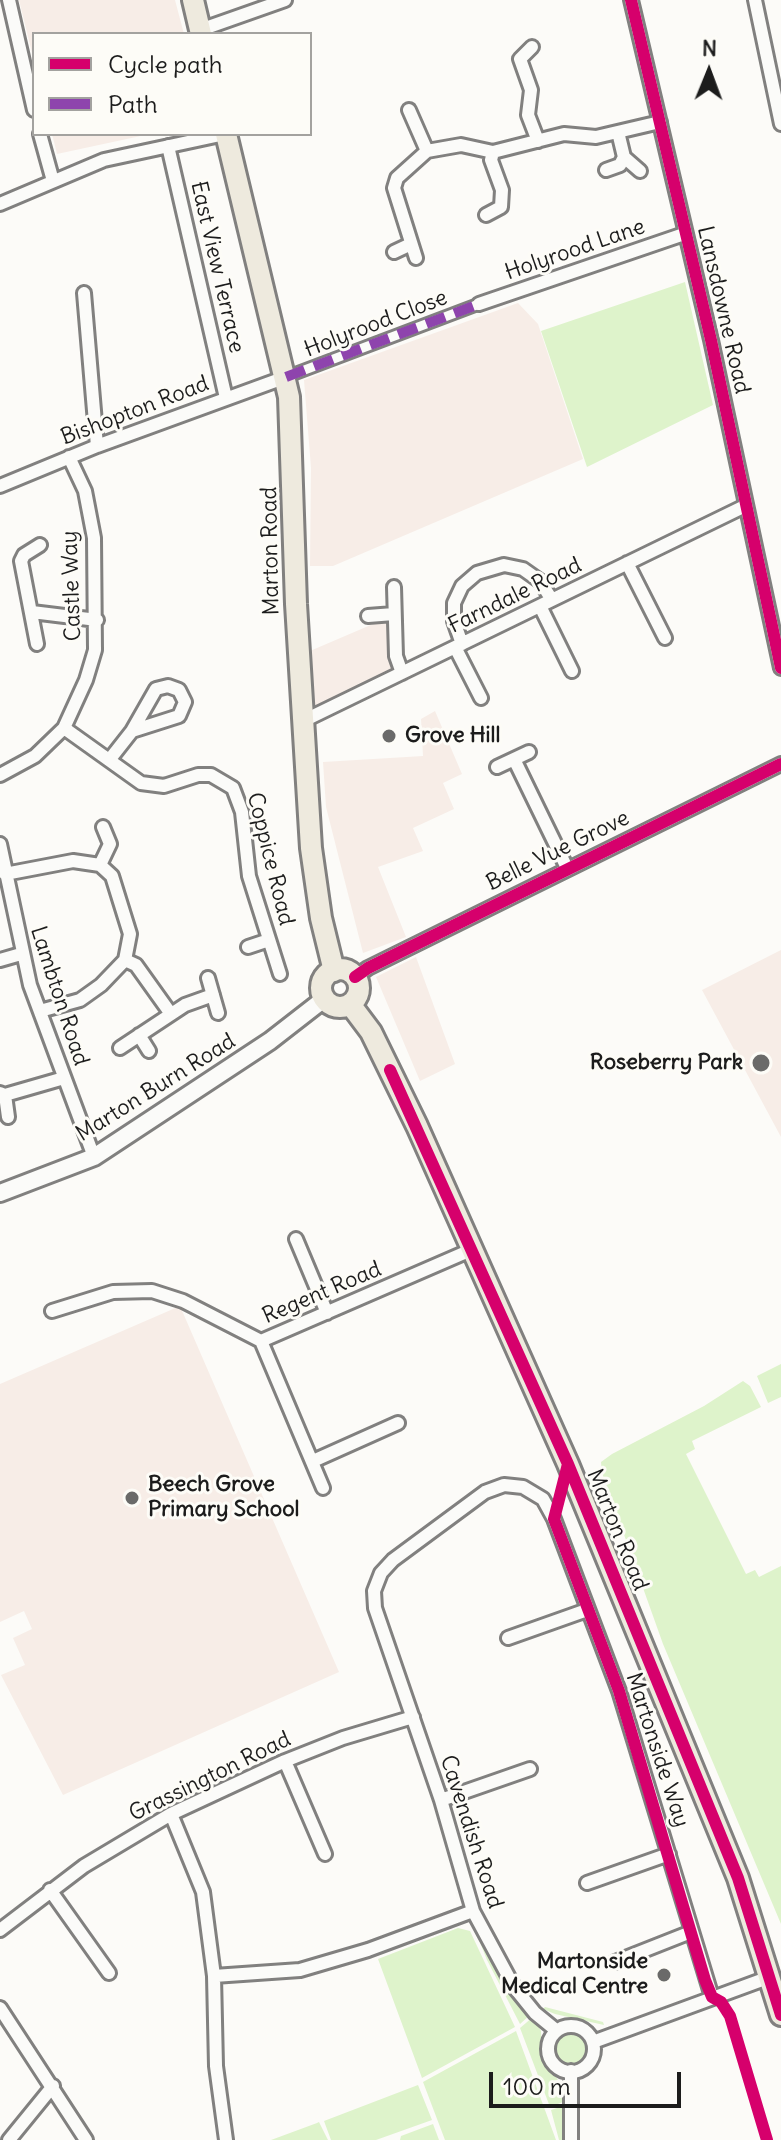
<!DOCTYPE html>
<html>
<head>
<meta charset="utf-8">
<style>
	body { margin:0 }
	#map { position:relative; width:781px; height:2140px; overflow:hidden; background:#fcfbf8; font-family:Delius,sans-serif }
	canvas { display:block }
	.legend { position:absolute; left:32px; top:32px; width:280px; height:104px; box-sizing:border-box; background:#fdfcf7; border:2px solid #a3a29f; margin:0; padding:10px 14px; list-style:none; font-size:24px; color:#1c1c1c }
	.legend li { display:flex; align-items:center; gap:16px; height:40px }
	.legend b { width:40px; border:2px solid #a3a29f }
	.north { position:absolute; left:669px; top:32px; width:80px; height:80px; -webkit-text-stroke:6px #fdfcf7; paint-order:stroke; rotate:1deg; font-size:22px; font-weight:700; line-height:32px; text-align:center; color:#1c1c1c }
	.north::after { content:''; display:block; margin:auto; width:28px; height:36px; background:#1c1c1c; clip-path:polygon(50% 0,100% 100%,50% 72%,0 100%) }
	.scale { position:absolute; left:489px; top:2072px; width:192px; height:36px; box-sizing:border-box; border:4px solid #1c1c1c; border-top:0; padding-left:10px; font-size:24px; line-height:28px; white-space:nowrap; color:#1c1c1c; -webkit-text-stroke:6px #fdfcf7; paint-order:stroke }
</style>
</head>
<body>
<div id="map">
<canvas width="781" height="2140"></canvas>
<ul class="legend">
<li><b style="height:10px;background:#d6006c"></b>Cycle path</li>
<li><b style="height:10px;background:#8e44ad"></b>Path</li>
</ul>
<div class="north">N</div>
<div class="scale">100 m</div>
</div>
<script>
const context = document.querySelector('canvas').getContext('2d');
context.lineJoin = 'round';
function paint(path, color) { context.fillStyle = color; context.fill(path, 'evenodd'); }
const toPath = rows => new Path2D(rows.map(r => 'M' + r).join(''));
function strokePath(path, color, width, dash) { context.strokeStyle = color; context.lineWidth = width; context.lineCap = dash ? 'butt' : 'round'; context.setLineDash(dash || []); context.stroke(path); }
function label(font, color, halo, rows, align = 'center') {
  context.font = font + ' Delius,sans-serif'; context.lineWidth = 6; context.setLineDash([]); context.textBaseline = 'middle'; context.strokeStyle = halo; context.fillStyle = color; for (const [text, x, y, turn = 0] of rows) {
    context.save(); context.translate(x, y); context.rotate((+turn || 0) * Math.PI / 180); context.textAlign = isNaN(turn) ? turn : align; if (halo) context.strokeText(text, 0, 0); context.fillText(text, 0, 0); context.restore();
  }
}
paint(toPath([
	[19,0,175,0,184,34,34,34,34,61],
	[52,134,150,134,57,154],
	[518,303,538,324,583,459,333,566,310,566,311,468,304,380],
	[387,618,392,670,312,708,310,651],
	[435,711,462,774,443,783,454,809,413,828,423,851,378,867,406,937,363,953,326,807,323,762,423,756,421,719],
	[781,950,781,1137,702,990],
	[416,957,455,1064,420,1081,376,977],
	[180,1306,339,1672,63,1795,1,1675,25,1665,13,1638,32,1629,24,1611,0,1622,0,1384]
]), '#f7ede7');
paint(toPath([
	[685,282,713,405,587,467,541,331],
	[781,1364,781,1397,768,1403,757,1376],
	[743,1381,750,1386,761,1407,692,1441,695,1449,686,1454,746,1574,755,1570,759,1577,781,1566,781,1924,663,1644,602,1473,601,1462,612,1454,704,1406],
	[471,1920,530,2015,520,2024,487,1960],
	[458,1928,470,1931,515,2027,422,2078,378,1959],
	[545,2007,603,2022,604,2025,555,2014,543,2009],
	[533,2017,541,2031,542,2056,562,2086,563,2102,550,2107,520,2028],
	[516,2031,556,2140,445,2140,423,2082],
	'555 2049a17 17 0 1 1 34 0a17 17 0 1 1-34 0Z',
	[418,2085,432,2120,376,2140,331,2140,324,2121],
	[563,2106,567,2140,559,2140,551,2110],
	[319,2122,328,2140,271,2140,317,2123],
	[433,2124,439,2140,400,2140,401,2136]
]), '#def3cb');
const pedestrian = toPath([
	[286,377,479,304]
]);
const minor = toPath([
	[9,0,34,110],
	[631,0,711,340,781,668],
	[755,0,781,124],
	[200,30,285,0],
	[532,47,520,59,531,90,528,115,538,141],
	[409,110,427,151],
	[618,132,624,157,640,171],
	[40,134,53,181],
	[168,146,226,398],
	[606,170,620,165,624,157],
	[0,204,104,160,225,134],
	[486,215,501,207,502,190,491,160,493,152],
	[394,252,411,244],
	[416,258,394,188,397,178,427,151,461,145,493,152,564,134,596,137,660,122],
	[84,293,97,446],
	[479,304,684,234],
	[0,486,97,446,286,377],
	[627,563,665,638],
	[394,587,396,656,402,673],
	[540,606,572,671],
	[32,612,97,620],
	[368,616,394,614],
	[37,644,21,561,24,555,40,545],
	[462,644,454,621,454,603,462,586,477,573,504,565,523,569,540,581,552,600],
	[455,647,481,698],
	[303,721,745,506],
	[64,728,141,783,164,786,198,775,211,775,233,788,242,812,249,876,280,974],
	[110,759,132,731,156,689,168,686,179,690,185,702,179,716,132,731],
	[514,759,567,868],
	[497,767,529,752],
	[0,775,35,756,64,728,86,680,95,650,94,538,85,491,69,457],
	[0,844,30,985,94,1157],
	[100,865,110,844,103,827],
	[5,874,73,861,100,865,112,876,130,934,125,960,101,985,80,1000,40,1011],
	[248,947,269,940],
	[0,960,21,954],
	[125,960,136,965,171,1014],
	[355,977,368,968,781,764],
	[208,978,218,1013],
	[139,1035,149,1051],
	[120,1048,185,1005,213,995],
	[0,1093,5,1095,64,1078],
	[5,1095,8,1117],
	[296,1239,327,1313],
	[52,1311,113,1292,152,1291,183,1301,261,1341,471,1250],
	[261,1341,323,1488],
	[313,1461,398,1423],
	[508,1638,587,1610],
	[285,1761,325,1854],
	[441,1800,530,1769],
	[171,1814,203,1892,214,1976,216,2066,226,2140],
	[587,1883,669,1854],
	[50,1890,109,1973],
	[0,1930,84,1866,171,1814,285,1761,343,1738,413,1717],
	[615,1962,691,1932],
	[214,1976,300,1970,368,1950,473,1911],
	[0,2008,86,2140],
	'548 2049a23 23 0 1 1 46 0a23 23 0 1 1-46 0Z',
	[557,2031,535,2013,514,1987,473,1911,441,1800,375,1608,374,1591,381,1573,393,1560,485,1492,504,1485,523,1487,543,1499,554,1519,619,1691,712,1997],
	[593,2042,770,1977],
	[571,2071,571,2140],
	[9,2140,53,2086]
]);
const tertiary = toPath([
	[0,1193,94,1157,270,1041,324,999]
]);
const primary = toPath([
	[193,0,201,34],
	[226,134,289,397,296,604,311,848,321,918,334,971],
	'321 988a19 19 0 1 1 38 0a19 19 0 1 1-38 0Z',
	[350,1004,371,1032,417,1126,568,1464,738,1878,781,2015]
]);
strokePath(pedestrian, '#81807f', 15);
strokePath(minor, '#81807f', 18);
strokePath(tertiary, '#81807f', 22);
strokePath(primary, '#81807f', 26);
strokePath(pedestrian, '#fbfbf9', 9);
strokePath(minor, '#fbfbf9', 12);
strokePath(tertiary, '#fbfbf9', 16);
strokePath(primary, '#eeeade', 20);
strokePath(toPath([
	[286,377,479,304]
]), '#8e44ad', 10, [20, 10]);
strokePath(toPath([
	[631,0,711,340,781,668],
	[355,977,368,968,781,764],
	[390,1070,568,1464,738,1878,781,2015],
	[568,1464,554,1519,619,1691,705,1980,712,1997,721,2002,730,2016,767,2140]
]), '#d6006c', 12);
for (const [x, y, r, color] of [
	[389,736,8,"#6a6a69"],
	[761,1063,10,"#6a6a69"],
	[132,1498,8,"#6a6a69"],
	[664,1975,8,"#6a6a69"]
]) { const dot = new Path2D(); dot.arc(x, y, r, 0, 2 * Math.PI); context.fillStyle = color; context.fill(dot); strokePath(dot, '#fdfcf7', 3); }
label('22px', '#1c1c1c', '#fdfcf7', [
	["Holyrood Lane",575,250,-19],
	["East View Terrace",217,267,77],
	["Lansdowne Road",723,310,77],
	["Holyrood Close",376,324,-21],
	["Bishopton Road",135,411,-21],
	["Marton Road",271,551,-91],
	["Castle Way",72,586,-92],
	["Farndale Road",515,596,-26],
	["Belle Vue Grove",558,851,-26],
	["Coppice Road",270,859,76],
	["Lambton Road",59,996,72],
	["Marton Burn Road",156,1088,-32],
	["Regent Road",322,1293,-23],
	["Marton Road",617,1530,68],
	["Martonside Way",657,1750,72],
	["Grassington Road",210,1777,-26],
	["Cavendish Road",471,1832,72]
]);
label('bold 22px', '#1c1c1c', '#fdfcf7', [
	["Grove Hill",405,736],
	["Roseberry Park",743,1063,"right"],
	["Beech Grove",148,1485],
	["Primary School",148,1510],
	["Martonside",648,1962,"right"],
	["Medical Centre",648,1987,"right"]
], 'left');
</script>
</body>
</html>
